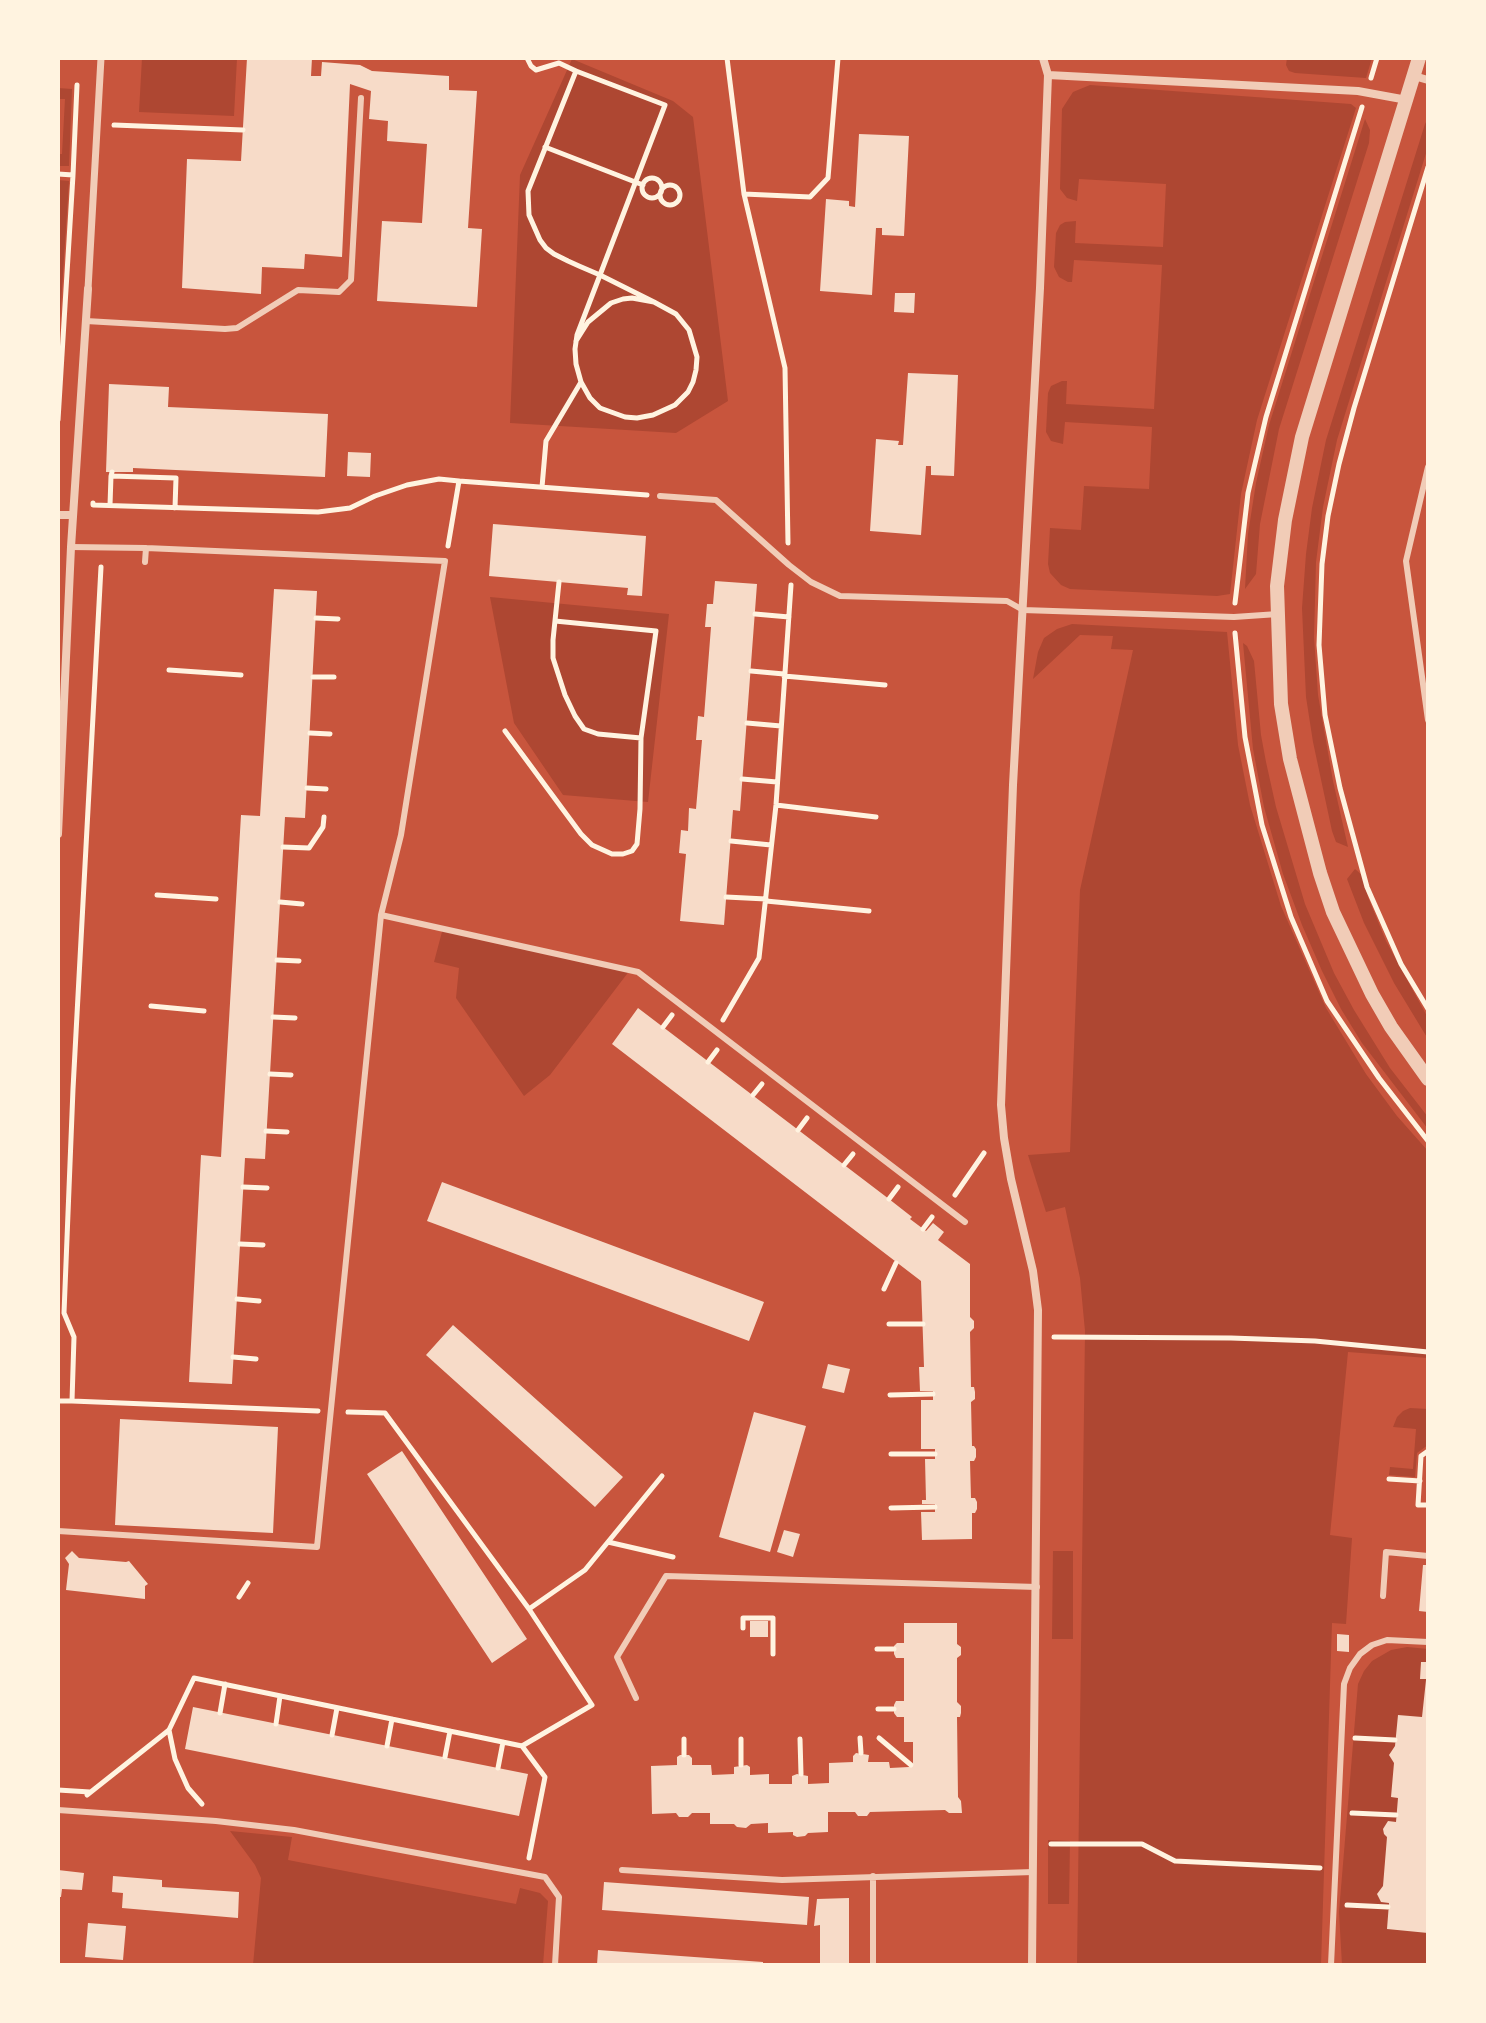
<!DOCTYPE html>
<html>
<head>
<meta charset="utf-8">
<style>
	body { margin:0 }
	#map { position:relative; width:1486px; height:2023px; overflow:hidden; background:#c8553d; font-family:Montserrat,sans-serif }
	canvas { display:block }
	.frame { position:absolute; inset:0; border:60px solid #fff3e0; pointer-events:none }
</style>
</head>
<body>
<div id="map">
<canvas width="1486" height="2023"></canvas>
<div class="frame"></div>
</div>
<script>
const context = document.querySelector('canvas').getContext('2d');
context.lineJoin = 'round';
function paint(path, color) { context.fillStyle = color; context.fill(path, 'evenodd'); }
const toPath = rows => new Path2D(rows.map(r => 'M' + r).join(''));
function strokePath(path, color, width, dash) { context.strokeStyle = color; context.lineWidth = width; context.lineCap = dash ? 'butt' : 'round'; context.setLineDash(dash || []); context.stroke(path); }
paint(toPath([
	[142,58,237,58,234,116,139,112],
	[1287,58,1372,58,1366,78,1295,73,1289,71,1286,65],
	[572,59,673,101,693,117,728,401,676,433,510,423,520,175],
	[1090,85,1351,104,1356,108,1257,420,1241,494,1230,594,1217,596,1070,589,1061,585,1050,573,1048,564,1050,528,1081,530,1084,486,1149,489,1152,427,1065,422,1063,444,1051,441,1046,432,1048,393,1051,386,1062,381,1067,381,1066,404,1154,409,1162,265,1074,260,1072,282,1068,282,1059,277,1054,267,1056,233,1060,225,1065,222,1076,221,1075,243,1163,247,1166,184,1079,179,1077,201,1067,198,1060,189,1062,109,1073,92],
	[58,88,72,89,69,166,58,166,58,154,62,154,65,99,58,99],
	[1428,118,1428,147,1337,440,1323,507,1316,562,1314,637,1318,695,1333,781,1348,847,1336,842,1332,831,1313,742,1306,697,1302,608,1306,554,1312,508,1326,440,1425,124],
	[1365,119,1370,130,1369,143,1279,429,1260,524,1256,574,1245,589,1248,534,1256,483,1269,425],
	[58,180,69,181,58,351],
	[490,597,669,614,648,802,563,795,514,723],
	[1072,624,1227,632,1238,745,1250,805,1281,906,1326,1008,1366,1074,1397,1116,1428,1151,1428,1358,1348,1352,1330,1535,1352,1538,1346,1624,1332,1623,1321,1965,1077,1965,1085,1331,1080,1278,1065,1207,1046,1212,1028,1155,1070,1152,1080,890,1133,650,1111,649,1113,636,1080,635,1033,679,1038,652,1044,638,1057,629],
	[1243,643,1247,646,1254,661,1261,735,1266,762,1276,807,1305,904,1334,973,1354,1010,1390,1068,1428,1117,1428,1129,1362,1043,1341,1009,1322,971,1302,925,1283,874,1264,807,1253,749],
	[1355,869,1362,875,1368,897,1386,941,1428,1018,1428,1039,1394,983,1364,923,1347,879],
	[443,928,630,970,550,1075,524,1096,456,998,459,968,434,962],
	[1410,1408,1428,1409,1428,1445,1417,1453,1415,1477,1389,1475,1390,1467,1413,1469,1416,1429,1393,1427,1397,1417,1403,1411],
	[1053,1551,1073,1551,1073,1639,1052,1639],
	[1407,1647,1428,1649,1428,1965,1342,1965,1339,1912,1358,1684,1364,1671,1372,1661,1391,1650],
	[230,1831,292,1837,288,1860,516,1904,520,1888,540,1893,548,1901,543,1965,253,1965,261,1878,255,1865],
	[1048,1840,1070,1841,1069,1904,1048,1904]
]), '#ae4732');
paint(toPath([
	[247,58,312,58,311,76,321,76,322,62,360,65,372,71,449,76,449,90,477,91,468,228,482,229,477,307,377,301,382,221,422,223,427,144,387,141,388,121,369,119,371,91,350,84,342,257,305,254,304,269,262,267,261,294,182,288,187,159,241,161],
	[859,134,909,136,904,236,882,235,882,228,876,228,872,295,820,291,826,199,849,201,849,206,855,207],
	[895,293,915,293,914,313,894,312],
	[908,373,958,375,954,476,931,475,931,466,926,466,921,535,870,531,876,439,899,441,898,445,903,445],
	[109,384,169,387,168,407,328,414,325,477,133,468,133,472,106,472],
	[348,452,371,453,370,477,347,476],
	[493,524,646,536,642,596,627,595,628,588,489,576],
	[715,581,757,584,740,811,733,810,724,925,680,921,686,854,679,853,681,830,688,831,689,808,696,809,702,740,696,740,698,716,704,717,711,627,705,627,707,604,713,604],
	[274,589,317,591,305,818,285,817,265,1159,245,1158,232,1384,189,1382,201,1155,221,1157,241,815,260,816],
	[638,1008,889,1199,912,1217,910,1219,926,1231,933,1223,944,1232,938,1240,970,1264,970,1317,974,1321,974,1328,970,1332,971,1387,974,1387,975,1392,975,1399,971,1402,972,1446,974,1446,976,1449,976,1457,974,1461,970,1461,971,1498,975,1498,977,1502,977,1509,975,1513,972,1513,972,1539,922,1540,921,1512,935,1512,935,1504,922,1504,922,1500,926,1500,925,1459,935,1459,935,1449,921,1449,921,1400,933,1400,933,1391,920,1391,919,1367,924,1367,921,1281,612,1044],
	[442,1182,764,1302,749,1341,427,1221],
	[453,1325,623,1477,595,1507,426,1355],
	[828,1364,850,1369,844,1393,822,1388],
	[754,1412,806,1426,770,1552,719,1537],
	[120,1419,278,1427,273,1533,115,1525],
	[402,1451,527,1639,492,1663,367,1474],
	[784,1530,800,1534,793,1557,777,1552],
	[72,1551,79,1558,126,1562,129,1561,148,1584,145,1586,145,1599,66,1590,69,1564,65,1558],
	[1423,1565,1428,1565,1428,1612,1419,1611],
	[750,1621,768,1621,768,1637,750,1637],
	[904,1623,957,1623,957,1644,961,1647,961,1655,957,1658,957,1702,961,1706,961,1713,960,1717,957,1717,958,1797,961,1801,962,1813,949,1813,945,1810,870,1812,867,1816,858,1816,855,1812,828,1812,828,1832,808,1833,805,1836,797,1837,793,1835,793,1832,768,1833,768,1823,751,1824,746,1828,737,1827,734,1824,710,1824,710,1813,692,1813,688,1817,679,1817,676,1813,652,1814,651,1766,677,1765,677,1757,680,1755,689,1755,692,1758,692,1765,711,1765,712,1775,734,1774,734,1767,747,1765,750,1767,750,1775,769,1774,769,1784,792,1784,792,1776,797,1774,808,1776,808,1784,829,1783,829,1763,853,1762,853,1756,856,1753,869,1755,868,1762,889,1762,890,1768,909,1767,913,1763,913,1742,904,1742,904,1717,897,1717,894,1713,894,1705,896,1701,904,1701,904,1658,896,1658,894,1654,894,1646,897,1643,904,1643],
	[1337,1634,1349,1635,1349,1652,1337,1651],
	[1421,1662,1428,1662,1428,1679,1420,1679],
	[1426,1680,1428,1681,1428,1933,1387,1929,1389,1903,1381,1902,1377,1894,1383,1886,1387,1837,1384,1834,1383,1829,1388,1821,1396,1822,1398,1798,1391,1797,1394,1763,1389,1755,1395,1746,1398,1715,1422,1717],
	[193,1707,528,1774,519,1816,185,1749],
	[58,1870,84,1873,82,1890,62,1889,61,1897,58,1897],
	[113,1876,162,1880,162,1887,239,1892,238,1918,122,1908,123,1893,112,1892],
	[604,1882,809,1897,807,1925,602,1910],
	[849,1898,849,1965,820,1965,820,1925,814,1926,817,1899],
	[88,1923,126,1926,123,1960,85,1957],
	[598,1950,763,1962,763,1965,597,1965]
]), '#f7dbc8');
strokePath(toPath([
	[527,58,531,66,536,70,559,63,576,71],
	[727,58,744,194,785,368,788,543],
	[1371,78,1377,58],
	[114,125,243,130],
	[545,147,643,185],
	[1428,167,1354,408,1339,464,1328,516,1322,564,1319,645,1325,715,1340,788,1367,887,1401,964,1428,1009],
	[58,174,73,175,58,420],
	[73,175,77,85],
	'642 188a10 10 0 1 1 20 0a10 10 0 1 1-20 0Z',
	'660 195a10 10 0 1 1 20 0a10 10 0 1 1-20 0Z',
	[744,194,810,197,828,178,838,58],
	[576,341,588,322,611,303,623,299,632,298,654,302,676,314,689,330,697,357,696,370,693,382,688,392,675,405,653,415,637,418,625,417,600,408,590,398,581,382,576,364,575,349,577,335,600,275,665,105,576,71,528,191,529,215,540,240,546,248,554,254,568,261,579,266,600,275,654,302],
	[112,472,111,476,176,478,175,508],
	[542,487,546,441,581,382],
	[93,503,93,505,156,507,318,512,350,508,375,496,407,485,439,479,459,481],
	[110,505,111,476],
	[448,546,459,481,647,495],
	[101,567,73,1089,64,1313,74,1337,72,1401,318,1411],
	[1235,603,1248,493,1266,417,1362,107],
	[755,614,789,617],
	[316,618,338,619],
	[555,621,656,631,641,738,598,734,584,729,575,716,565,695,553,658,553,640,559,582],
	[1235,633,1245,737,1262,825,1291,917,1327,1001,1379,1078,1428,1141],
	[169,670,241,675],
	[751,671,784,674],
	[784,676,885,685],
	[313,677,334,677],
	[747,723,781,726],
	[505,731,581,834,592,845,612,854,623,854,632,851,637,844,640,809,641,738],
	[310,733,330,734],
	[742,779,777,782],
	[307,788,326,789],
	[776,805,876,817],
	[731,841,771,845],
	[283,847,309,848,323,827,324,817],
	[157,895,216,899],
	[726,897,766,899],
	[766,901,869,911],
	[280,902,302,904],
	[277,960,299,961],
	[151,1006,204,1011],
	[273,1017,295,1018],
	[723,1020,759,958,776,805,791,585],
	[663,1027,672,1015],
	[708,1062,717,1050],
	[270,1074,291,1075],
	[753,1095,762,1084],
	[798,1130,807,1118],
	[266,1131,287,1132],
	[844,1165,853,1154],
	[243,1187,267,1188],
	[955,1195,984,1153],
	[889,1199,898,1187],
	[923,1229,932,1217],
	[240,1244,263,1245],
	[884,1289,896,1263],
	[237,1299,259,1301],
	[889,1324,923,1324],
	[1054,1337,1231,1338,1315,1341,1428,1352],
	[233,1357,256,1359],
	[890,1395,933,1394],
	[58,1401,72,1401],
	[348,1412,385,1413,529,1609,585,1570,662,1476],
	[1428,1451,1421,1456,1418,1505,1428,1505],
	[891,1454,935,1454],
	[1389,1479,1420,1481],
	[891,1508,935,1507],
	[608,1542,673,1557],
	[239,1597,248,1583],
	[743,1628,743,1618,773,1618,773,1654],
	[877,1649,894,1649],
	[878,1709,894,1709],
	[220,1713,225,1684],
	[276,1724,280,1696],
	[169,1730,175,1759,188,1788,202,1804],
	[332,1735,337,1708],
	[860,1738,861,1753],
	[879,1738,911,1765],
	[1355,1738,1395,1740],
	[684,1739,684,1755],
	[741,1739,741,1765],
	[800,1739,801,1774],
	[387,1746,392,1719],
	[522,1746,592,1705,529,1609],
	[445,1757,450,1731],
	[498,1768,503,1742],
	[58,1790,90,1792],
	[87,1795,169,1730,194,1678,522,1746,545,1777,529,1858],
	[1352,1813,1396,1815],
	[1051,1844,1142,1844,1175,1861,1320,1868],
	[1347,1905,1388,1907]
]), '#fff3e0', 5);
strokePath(toPath([
	[86,321,225,329,237,328,298,290,339,292,351,280,361,98],
	[1428,467,1406,561,1428,720],
	[660,496,716,500,789,565,811,582,840,596,1007,601,1023,610,1234,617,1278,614],
	[145,562,146,548],
	[381,915,638,972,965,1222],
	[58,1531,317,1547,381,915,401,835,445,561,146,548,71,547],
	[1383,1596,1386,1552,1428,1556],
	[636,1698,617,1657,666,1576,1037,1587],
	[58,1810,216,1821,294,1830,545,1877,559,1897,555,1965],
	[622,1870,782,1880,1033,1872],
	[873,1965,873,1876],
	[1331,1965,1344,1684,1350,1668,1360,1654,1372,1645,1387,1640,1428,1642]
]), '#f1ccb7', 6);
strokePath(toPath([
	[88,289,101,58]
]), '#f1ccb7', 7);
strokePath(toPath([
	[1048,75,1358,91,1407,100],
	[1414,76,1428,80],
	[58,515,73,515],
	[58,834,71,547,88,289],
	[1032,1965,1038,1310,1033,1271,1011,1179,1004,1138,1001,1105,1013,785,1040,288,1048,75,1043,58]
]), '#f1ccb7', 8);
strokePath(toPath([
	[1419,58,1302,437,1285,520,1277,586,1281,704,1290,759,1320,873,1333,912,1372,994,1391,1027,1428,1079]
]), '#f1ccb7', 14);
</script>
</body>
</html>
